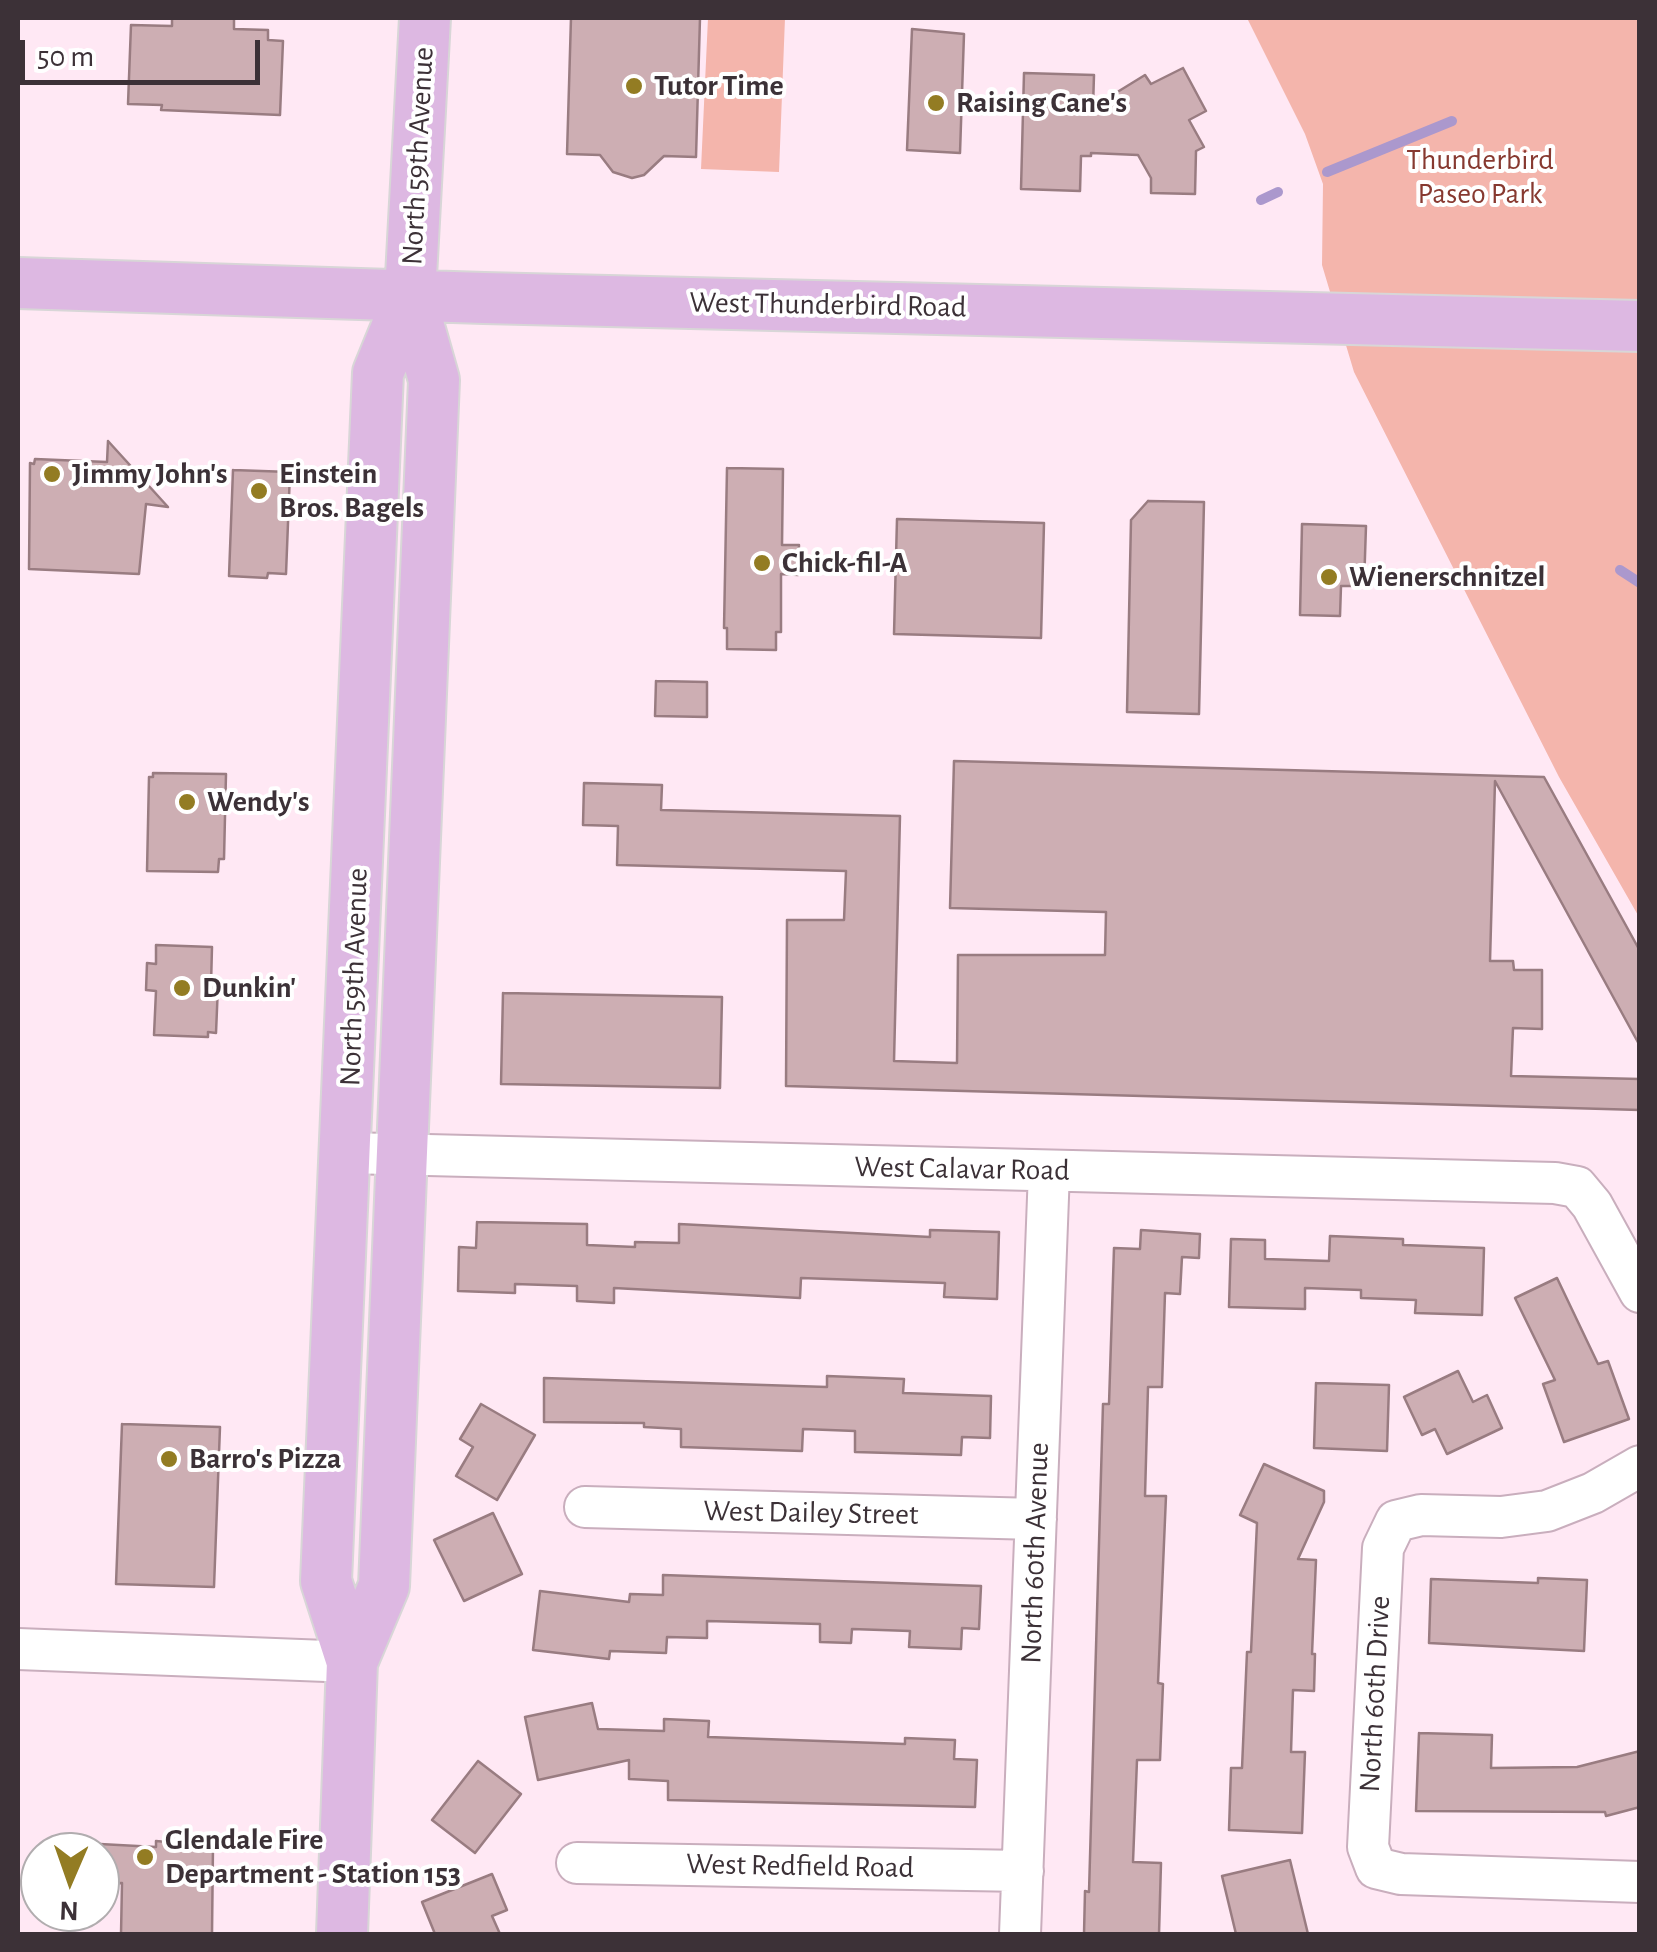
<!DOCTYPE html>
<html>
<head>
<meta charset="utf-8">
<style>
	body { margin:0 }
	#map { position:relative; width:1657px; height:1952px; overflow:hidden; background:#ffe8f4; font-family:"Alegreya Sans",sans-serif }
	canvas { display:block }
	.frame { position:absolute; inset:0; border:20px solid #3c3137; pointer-events:none }
	.north { position:absolute; left:20px; top:1832px; width:100px; height:100px; box-sizing:border-box; background:#fff; border:2px solid #b1adaf; border-radius:50%; rotate:182deg; font-size:28px; font-weight:700; line-height:40px; text-align:center; color:#3c3137 }
	.north::after { content:''; display:block; margin:auto; width:35px; height:45px; background:#937c23; clip-path:polygon(50% 0,100% 100%,50% 72%,0 100%) }
	.scale { position:absolute; left:20px; top:40px; width:240px; height:45px; box-sizing:border-box; border:5px solid #3c3137; border-top:0; padding-left:12px; font-size:30px; line-height:35px; white-space:nowrap; color:#3c3137; -webkit-text-stroke:8px #fff; paint-order:stroke }
</style>
</head>
<body>
<div id="map">
<canvas width="1657" height="1952"></canvas>
<div class="frame"></div>
<div class="north">N</div>
<div class="scale">50 m</div>
</div>
<script>
const context = document.querySelector('canvas').getContext('2d');
context.lineJoin = 'round';
function paint(path, color) { context.fillStyle = color; context.fill(path, 'evenodd'); }
const toPath = rows => new Path2D(rows.map(r => 'M' + r).join(''));
function strokePath(path, color, width, dash) { context.strokeStyle = color; context.lineWidth = width; context.lineCap = dash ? 'butt' : 'round'; context.setLineDash(dash || []); context.stroke(path); }
function label(font, color, halo, rows, align = 'center') {
  context.font = font + ' "Alegreya Sans",sans-serif'; context.lineWidth = 8; context.setLineDash([]); context.textBaseline = 'middle'; context.strokeStyle = halo; context.fillStyle = color; for (const [text, x, y, turn = 0] of rows) {
    context.save(); context.translate(x, y); context.rotate((+turn || 0) * Math.PI / 180); context.textAlign = isNaN(turn) ? turn : align; if (halo) context.strokeText(text, 0, 0); context.fillText(text, 0, 0); context.restore();
  }
}
paint(toPath([
	[708,18,785,18,779,172,701,169],
	[1247,18,1639,18,1639,917,1559,777,1354,372,1322,265,1323,184,1305,134]
]), '#f4b5ac');
strokePath(toPath([
	[1327,172,1452,121],
	[1261,200,1278,192],
	[1620,570,1640,583]
]), '#ab98cd', 10);
const building = toPath([
	[172,18,234,18,234,29,268,30,268,40,283,41,280,115,161,110,162,105,128,104,131,25,172,26,172,18],
	[571,18,700,18,696,157,664,156,644,175,632,178,613,172,600,155,567,154,571,18],
	[912,29,964,34,960,153,907,150,912,29],
	[1183,68,1206,111,1189,120,1204,147,1196,151,1195,194,1151,193,1151,178,1138,155,1091,153,1091,156,1081,156,1080,191,1021,189,1024,73,1094,75,1093,107,1145,75,1151,84,1183,68],
	[108,441,168,507,146,504,139,574,29,569,30,463,34,464,35,459,107,462,108,441],
	[727,468,783,469,782,545,799,545,798,575,781,574,781,632,776,632,776,650,727,649,727,628,724,628,727,468],
	[233,470,290,472,286,574,268,573,267,578,229,576,233,470],
	[1148,501,1204,502,1199,714,1127,712,1131,520,1148,501],
	[897,519,1044,523,1041,638,894,634,897,519],
	[1302,524,1366,526,1364,586,1341,586,1340,616,1300,615,1302,524],
	[656,681,707,682,707,717,655,716,656,681],
	[954,761,1544,777,1640,951,1640,1046,1495,781,1490,961,1513,961,1514,970,1542,970,1542,1029,1513,1028,1511,1076,1640,1079,1640,1110,786,1086,787,920,844,920,846,871,617,865,618,826,583,825,584,783,662,785,661,810,900,816,894,1061,957,1063,958,955,1105,955,1106,912,950,908,954,761],
	[153,773,226,774,224,859,219,859,218,872,147,871,149,777,153,777,153,773],
	[156,945,212,947,211,985,218,985,216,1033,208,1032,208,1037,154,1035,156,991,146,990,147,963,156,964,156,945],
	[503,993,722,997,720,1088,501,1084,503,993],
	[477,1222,587,1224,587,1245,635,1247,635,1242,679,1243,679,1224,930,1237,930,1230,999,1232,997,1299,944,1297,945,1283,801,1278,800,1298,614,1288,614,1303,577,1301,577,1286,515,1284,515,1293,458,1291,459,1247,476,1248,477,1222],
	[1141,1230,1200,1234,1199,1258,1182,1257,1180,1294,1165,1293,1162,1387,1148,1387,1145,1496,1166,1496,1158,1683,1163,1684,1160,1760,1137,1760,1133,1862,1161,1863,1159,1934,1084,1934,1085,1891,1089,1892,1103,1404,1109,1404,1114,1248,1140,1249,1141,1230],
	[1330,1236,1403,1239,1403,1245,1484,1248,1482,1315,1415,1313,1416,1300,1361,1298,1361,1290,1305,1288,1305,1309,1229,1307,1231,1239,1265,1240,1265,1259,1329,1261,1330,1236],
	[1557,1278,1598,1364,1608,1361,1629,1419,1564,1442,1543,1384,1555,1380,1515,1298,1557,1278],
	[1458,1371,1473,1402,1487,1395,1502,1428,1447,1454,1435,1429,1422,1435,1404,1397,1458,1371],
	[827,1376,904,1379,903,1393,991,1396,990,1438,962,1437,961,1455,855,1452,855,1431,803,1429,802,1451,681,1447,681,1429,644,1427,644,1423,544,1422,544,1378,827,1387,827,1376],
	[1316,1383,1389,1385,1387,1451,1314,1448,1316,1383],
	[481,1404,535,1435,497,1500,456,1476,473,1447,460,1439,481,1404],
	[122,1424,220,1427,214,1587,116,1584,122,1424],
	[1264,1464,1324,1491,1324,1502,1298,1559,1316,1560,1312,1654,1315,1654,1314,1691,1293,1690,1291,1752,1305,1752,1302,1833,1229,1830,1231,1768,1242,1768,1247,1652,1251,1652,1257,1523,1240,1515,1264,1464],
	[493,1513,522,1574,464,1601,434,1540,493,1513],
	[663,1575,981,1586,979,1629,962,1628,961,1649,909,1647,910,1631,852,1629,851,1643,820,1642,820,1624,707,1621,707,1638,667,1637,666,1653,610,1651,609,1659,533,1650,540,1591,629,1602,630,1594,663,1595,663,1575],
	[1538,1578,1587,1580,1584,1651,1429,1643,1431,1579,1538,1583,1538,1578],
	[592,1703,598,1729,664,1731,664,1719,709,1721,708,1737,905,1744,905,1738,955,1740,954,1759,977,1760,975,1807,668,1800,668,1781,629,1779,629,1760,538,1780,525,1717,592,1703],
	[1419,1733,1492,1735,1491,1768,1577,1767,1640,1751,1640,1807,1606,1816,1605,1812,1416,1811,1419,1733],
	[478,1761,521,1794,475,1853,432,1820,478,1761],
	[156,1841,213,1846,212,1934,121,1934,122,1883,100,1884,100,1844,156,1847,156,1841],
	[1290,1860,1308,1934,1236,1934,1222,1876,1290,1860],
	[492,1874,507,1910,492,1916,500,1934,435,1934,422,1902,492,1874]
]);
paint(building, '#cdaeb3');
strokePath(building, '#997c81', 2.5);
const minor = toPath([
	[347,1153,1555,1183,1577,1187,1592,1205,1640,1292],
	[1640,1466,1593,1493,1547,1511,1501,1517,1421,1515,1396,1521,1383,1548,1368,1847,1376,1868,1401,1874,1640,1882],
	[585,1507,1036,1519],
	[18,1649,352,1662],
	[577,1863,1023,1871],
	[1020,1934,1049,1171]
]);
const major = toPath([
	[18,283,484,298,1640,326],
	[352,1662,384,1586,434,380,410,295,425,18],
	[342,1934,352,1662,326,1581,378,373,410,295]
]);
strokePath(minor, '#c9aebd', 44);
strokePath(major, '#d8d6d7', 54);
strokePath(minor, '#fff', 40);
strokePath(major, '#ddb8e2', 50);
for (const [x, y, r, color] of [
	[634,86,10,"#937c23"],
	[936,103,10,"#937c23"],
	[52,474,10,"#937c23"],
	[259,491,10,"#937c23"],
	[762,563,10,"#937c23"],
	[1329,577,10,"#937c23"],
	[187,802,10,"#937c23"],
	[182,988,10,"#937c23"],
	[169,1459,10,"#937c23"],
	[145,1857,10,"#937c23"]
]) { const dot = new Path2D(); dot.arc(x, y, r, 0, 2 * Math.PI); context.fillStyle = color; context.fill(dot); strokePath(dot, '#fff', 4); }
label('bold 30px', '#3c3137', '#fff', [
	["Tutor Time",654,86],
	["Raising Cane's",956,103],
	["Jimmy John's",72,474],
	["Einstein",279,474],
	["Bros. Bagels",279,508],
	["Chick-fil-A",782,563],
	["Wienerschnitzel",1349,577],
	["Wendy's",207,802],
	["Dunkin'",202,988],
	["Barro's Pizza",189,1459],
	["Glendale Fire",165,1840],
	["Department - Station 153",165,1874]
], 'left');
label('30px', '#3c3137', '#fff', [
	["North 59th Avenue",418,156,-87],
	["West Thunderbird Road",828,305,1],
	["North 59th Avenue",354,977,-88],
	["West Calavar Road",962,1169,1],
	["West Dailey Street",811,1513,1],
	["North 60th Avenue",1035,1553,-88],
	["North 60th Drive",1375,1694,-87],
	["West Redfield Road",800,1866,1]
]);
label('30px', '#873930', '#fff', [
	["Thunderbird",1480,160],
	["Paseo Park",1480,194]
]);
</script>
</body>
</html>
